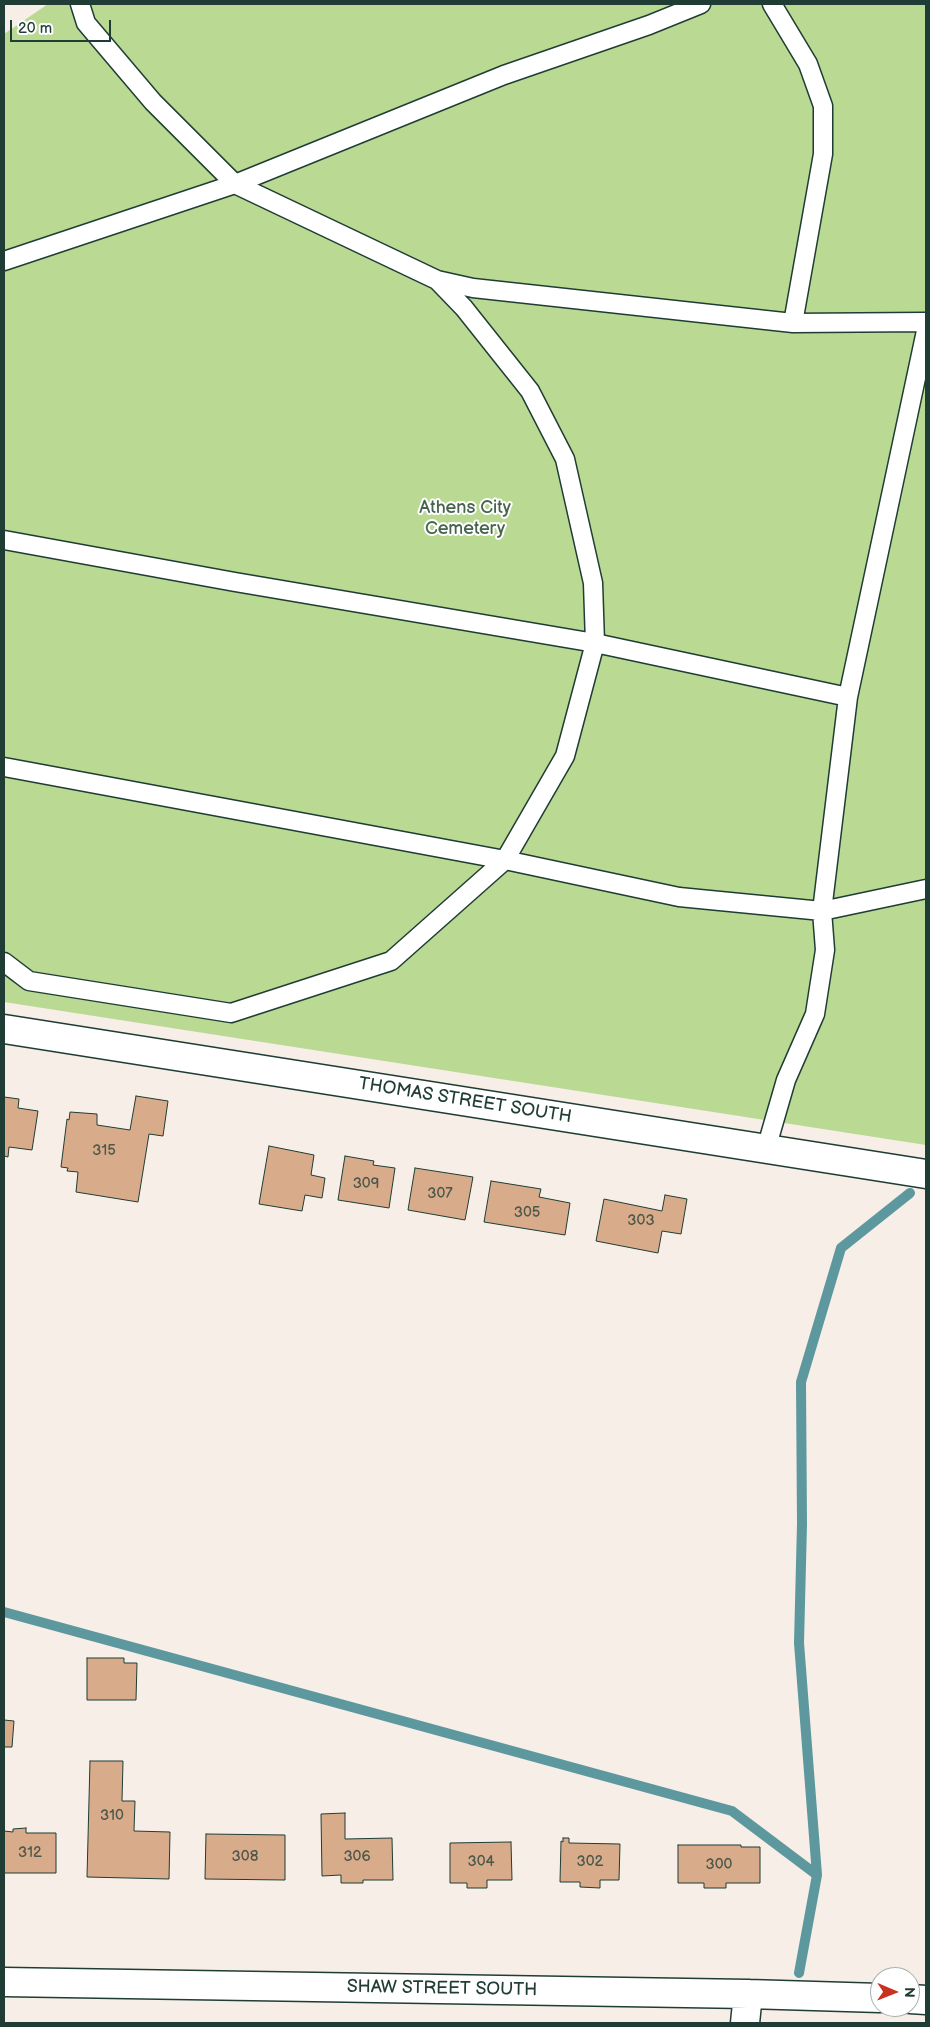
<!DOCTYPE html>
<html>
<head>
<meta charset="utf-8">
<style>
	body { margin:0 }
	#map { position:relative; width:930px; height:2027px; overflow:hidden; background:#f7eee8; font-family:"Balsamiq Sans",sans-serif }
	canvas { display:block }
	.frame { position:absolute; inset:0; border:5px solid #1f3d34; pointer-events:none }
	.north { position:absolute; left:870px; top:1967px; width:50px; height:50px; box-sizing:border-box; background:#fff; border:1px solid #a5b1ae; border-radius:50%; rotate:91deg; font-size:14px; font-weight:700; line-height:20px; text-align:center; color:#1f3d34 }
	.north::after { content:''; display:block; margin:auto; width:18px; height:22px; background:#c8321e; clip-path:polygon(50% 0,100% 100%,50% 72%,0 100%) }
	.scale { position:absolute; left:10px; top:20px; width:101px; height:22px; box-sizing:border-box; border:2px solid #1f3d34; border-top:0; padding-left:6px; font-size:15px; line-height:18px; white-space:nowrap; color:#1f3d34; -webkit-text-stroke:4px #fff; paint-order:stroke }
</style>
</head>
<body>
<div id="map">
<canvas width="930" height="2027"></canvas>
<div class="frame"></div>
<div class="north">N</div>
<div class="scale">20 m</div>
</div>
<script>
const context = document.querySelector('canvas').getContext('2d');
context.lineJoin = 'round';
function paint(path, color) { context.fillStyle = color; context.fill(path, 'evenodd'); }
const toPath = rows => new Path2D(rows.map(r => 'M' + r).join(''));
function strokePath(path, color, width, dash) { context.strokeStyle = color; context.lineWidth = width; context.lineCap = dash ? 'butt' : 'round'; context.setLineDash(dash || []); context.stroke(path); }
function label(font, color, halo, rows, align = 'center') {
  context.font = font + ' "Balsamiq Sans",sans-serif'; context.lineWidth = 4; context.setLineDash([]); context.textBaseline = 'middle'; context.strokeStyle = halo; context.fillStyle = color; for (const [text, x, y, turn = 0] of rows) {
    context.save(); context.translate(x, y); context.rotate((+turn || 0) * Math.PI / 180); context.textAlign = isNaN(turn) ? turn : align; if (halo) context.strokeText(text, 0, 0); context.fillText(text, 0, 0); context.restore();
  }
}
paint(toPath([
	[48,4,926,4,926,1145,4,1002,4,34]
]), '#bad992');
strokePath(toPath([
	[4,1612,732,1811,817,1875],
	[799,1973,817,1875,799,1643,802,1524,801,1382,841,1248,910,1193]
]), '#5d989e', 10);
const building = toPath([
	[136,1096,168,1101,163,1136,149,1134,138,1202,76,1192,78,1172,67,1171,68,1168,61,1167,67,1119,69,1120,70,1112,97,1114,97,1125,130,1130,136,1096],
	[4,1097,19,1099,18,1108,38,1111,32,1150,9,1147,8,1157,4,1156,4,1097],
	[269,1146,314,1155,311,1175,325,1178,322,1198,305,1195,302,1211,259,1204,269,1146],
	[345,1156,374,1161,373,1165,395,1168,389,1208,338,1200,345,1156],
	[415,1168,473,1177,465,1220,408,1210,415,1168],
	[491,1181,541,1189,539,1197,570,1203,565,1235,484,1222,491,1181],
	[665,1195,687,1199,681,1234,662,1231,658,1253,596,1241,604,1199,662,1211,665,1195],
	[87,1658,124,1658,124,1663,137,1663,136,1700,87,1700,87,1658],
	[4,1720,14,1721,12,1747,4,1747,4,1720],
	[90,1761,123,1761,122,1801,135,1801,134,1831,170,1832,169,1879,87,1877,90,1761],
	[345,1813,345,1839,392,1838,393,1880,363,1880,363,1883,341,1883,341,1875,322,1876,321,1814,345,1813],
	[26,1828,26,1833,56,1833,56,1873,4,1873,4,1831,13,1832,13,1829,26,1828],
	[206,1834,285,1835,285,1880,205,1879,206,1834],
	[563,1838,569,1838,569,1843,620,1844,619,1880,600,1880,600,1888,580,1887,580,1882,560,1882,561,1841,563,1842,563,1838],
	[511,1842,512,1880,487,1880,487,1888,467,1888,467,1883,450,1883,450,1843,511,1842],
	[678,1845,741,1845,741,1847,760,1847,760,1883,726,1883,726,1888,704,1888,704,1883,678,1883,678,1845]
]);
paint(building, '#d8ab8a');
strokePath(building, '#1f3d34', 1);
const lane = toPath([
	[80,4,86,23,153,102,235,184,504,75,649,25,701,4],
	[772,4,808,64,823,106,823,154,793,323],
	[4,261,235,184,437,280,473,288,793,323,926,322],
	[4,540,235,582,595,643,848,697],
	[4,767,505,860,679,897,822,911,848,697,926,331],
	[4,962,29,981,231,1013,391,961,505,860,565,756,595,643,593,583,565,459,530,391,464,308,437,280],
	[766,1149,786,1080,815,1014,825,950,822,911,926,889]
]);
const street = toPath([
	[4,1029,926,1174],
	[4,1982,748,1994,880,1998],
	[910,1999,926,2000],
	[745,2023,748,1994]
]);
strokePath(lane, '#1f3d34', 21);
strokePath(street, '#1f3d34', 31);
strokePath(lane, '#fff', 18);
strokePath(street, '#fff', 28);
label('15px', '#4d584a', null, [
	["315",104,1151],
	["309",366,1184],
	["307",440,1194],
	["305",527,1213],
	["303",641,1221],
	["310",112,1816],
	["312",30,1853],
	["308",245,1857],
	["306",357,1857],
	["304",481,1862],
	["302",590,1862],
	["300",719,1865]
]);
label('18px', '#46644c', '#fff', [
	["Athens City",465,508],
	["Cemetery",465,529]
]);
label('18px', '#1f3d34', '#fff', [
	["THOMAS STREET SOUTH",465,1101,9],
	["SHAW STREET SOUTH",442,1989,1]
]);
</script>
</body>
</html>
